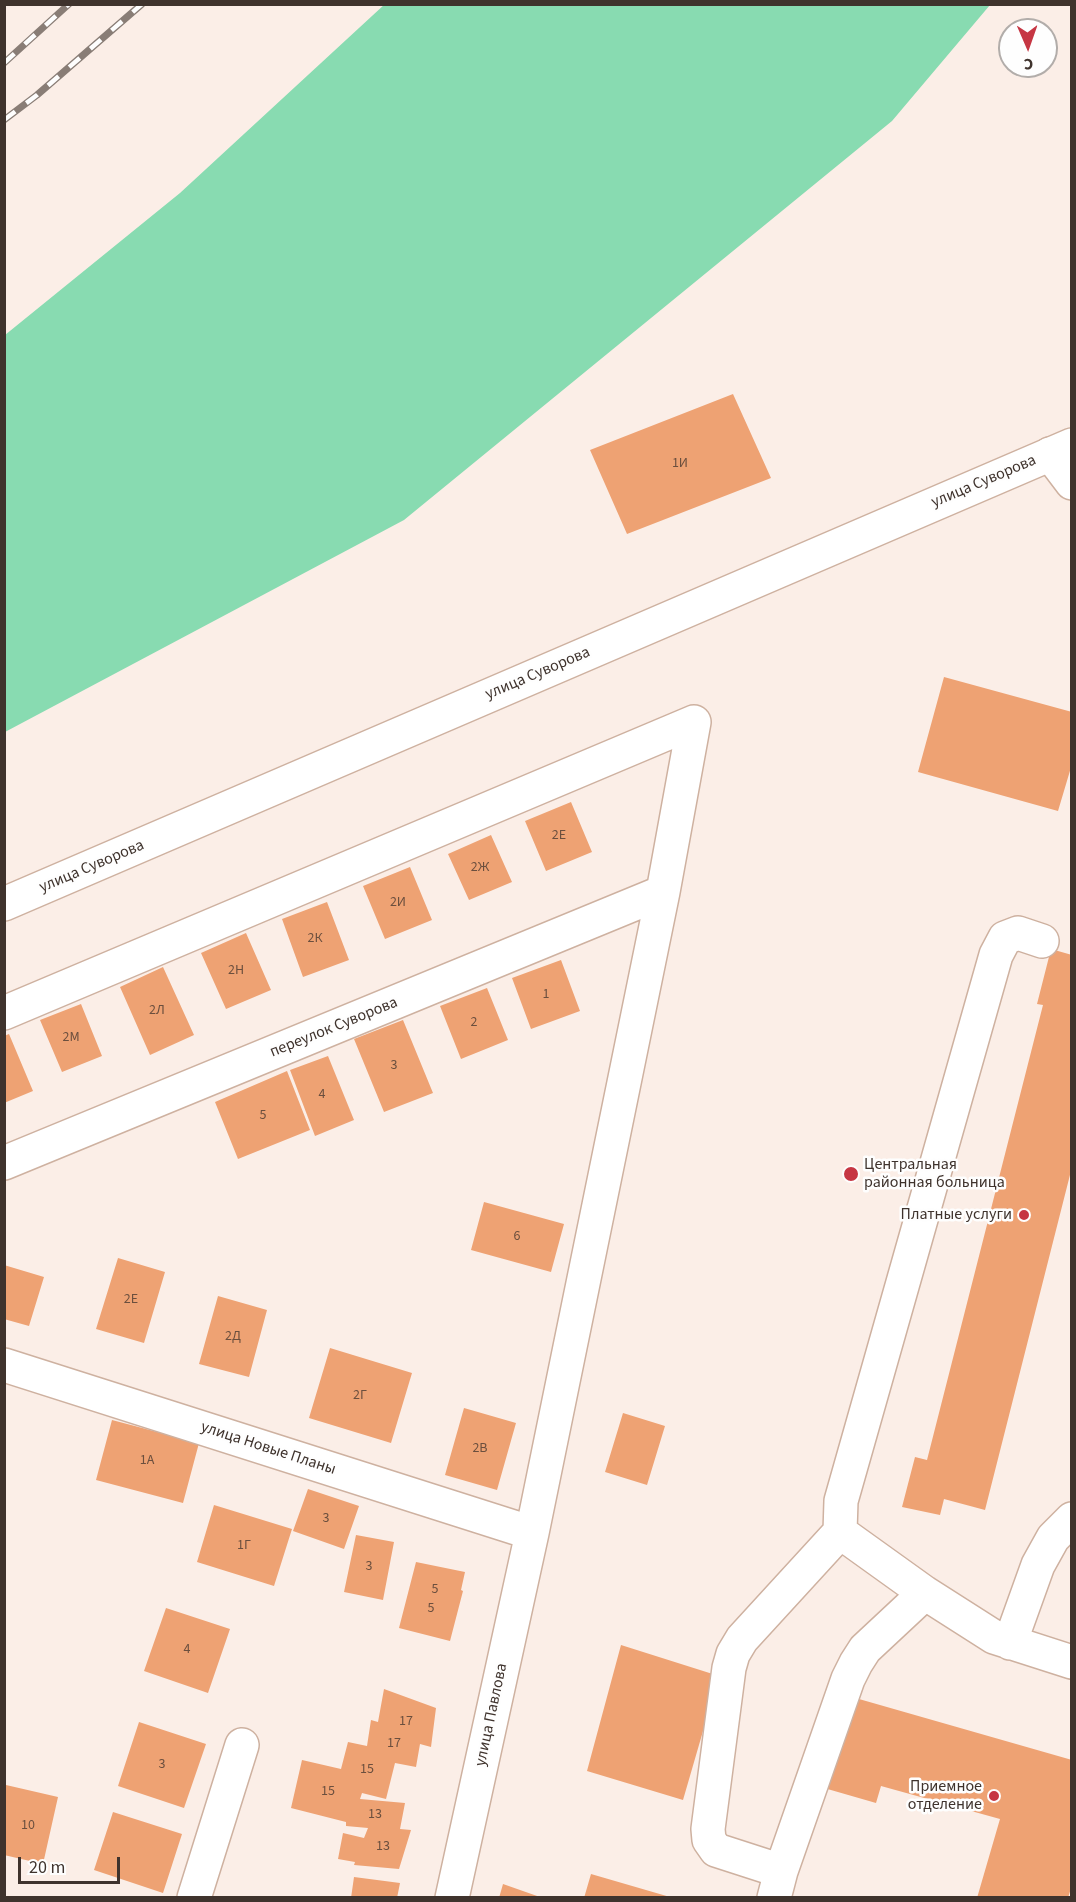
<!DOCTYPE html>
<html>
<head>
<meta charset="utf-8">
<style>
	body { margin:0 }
	#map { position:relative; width:1076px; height:1902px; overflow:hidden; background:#fbeee7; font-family:"Source Sans 3",sans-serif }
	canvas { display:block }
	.frame { position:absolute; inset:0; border:6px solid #3f332d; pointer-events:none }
	.north { position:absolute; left:998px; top:18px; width:60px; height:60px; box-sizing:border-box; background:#fefefe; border:2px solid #b2adaa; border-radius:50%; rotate:178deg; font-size:16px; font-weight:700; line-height:24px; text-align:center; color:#3f332d }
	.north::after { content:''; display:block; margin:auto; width:21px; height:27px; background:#c63643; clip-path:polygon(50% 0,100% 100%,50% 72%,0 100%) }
	.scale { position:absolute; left:18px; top:1857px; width:102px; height:27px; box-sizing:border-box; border:3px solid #3f332d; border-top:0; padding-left:8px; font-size:18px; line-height:21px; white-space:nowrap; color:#3f332d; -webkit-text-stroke:4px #fefefe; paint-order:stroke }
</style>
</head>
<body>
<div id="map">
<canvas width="1076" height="1902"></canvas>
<div class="frame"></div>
<div class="north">С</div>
<div class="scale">20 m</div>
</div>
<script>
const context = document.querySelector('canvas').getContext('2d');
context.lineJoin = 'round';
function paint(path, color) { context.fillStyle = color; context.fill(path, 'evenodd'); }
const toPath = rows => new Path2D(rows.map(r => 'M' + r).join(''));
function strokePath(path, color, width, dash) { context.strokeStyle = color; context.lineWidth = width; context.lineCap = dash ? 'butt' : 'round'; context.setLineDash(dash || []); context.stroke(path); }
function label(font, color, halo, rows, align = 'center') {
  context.font = font + ' "Source Sans 3",sans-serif'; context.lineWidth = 5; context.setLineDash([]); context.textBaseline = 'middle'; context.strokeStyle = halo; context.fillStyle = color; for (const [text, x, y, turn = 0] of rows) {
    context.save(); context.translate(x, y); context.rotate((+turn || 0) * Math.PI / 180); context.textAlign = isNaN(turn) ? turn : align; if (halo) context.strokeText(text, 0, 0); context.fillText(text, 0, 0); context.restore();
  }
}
paint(toPath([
	[385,4,990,5,892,121,404,520,5,732,5,335,180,193]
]), '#88dbb1');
paint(toPath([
	[733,394,771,478,627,534,590,450],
	[944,677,1072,712,1072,764,1058,811,918,772],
	[571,802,592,852,546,871,525,821],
	[491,835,512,882,469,900,448,854],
	[410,867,432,920,385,939,363,886],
	[327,902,349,960,303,977,282,919],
	[246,933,271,990,226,1009,201,953],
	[1051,949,1072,955,1072,1167,985,1510,944,1499,940,1515,902,1507,915,1457,927,1460,1043,1005,1037,1004],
	[561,960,580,1011,531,1029,512,978],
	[163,967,194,1035,150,1055,120,987],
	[487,988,508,1040,461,1059,440,1006],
	[81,1004,102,1056,62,1072,40,1020],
	[403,1020,433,1093,384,1112,354,1039],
	[9,1034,33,1091,4,1103,4,1036],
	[328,1056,354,1120,315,1136,290,1070],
	[287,1071,310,1130,238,1159,215,1102],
	[484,1202,564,1224,551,1272,471,1250],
	[118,1258,165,1272,144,1343,96,1329],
	[4,1265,44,1277,29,1326,4,1319],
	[218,1296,267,1310,249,1377,199,1364],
	[330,1348,412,1373,391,1443,309,1418],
	[464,1408,516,1423,497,1490,445,1475],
	[623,1413,665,1426,647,1485,605,1472],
	[112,1420,199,1443,183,1503,96,1480],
	[308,1489,359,1506,344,1549,293,1531],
	[214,1505,292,1529,274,1586,197,1562],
	[356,1535,394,1542,383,1600,344,1592],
	[416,1562,465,1572,461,1590,463,1591,450,1641,399,1628],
	[166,1608,230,1629,208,1693,144,1671],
	[621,1645,719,1676,683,1800,587,1771],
	[384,1689,436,1708,431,1747,420,1744,416,1767,395,1763,386,1799,362,1793,360,1799,405,1803,400,1829,411,1830,399,1869,354,1865,355,1862,338,1859,343,1833,364,1838,368,1828,346,1826,346,1822,291,1808,302,1760,341,1769,348,1742,367,1746,371,1720,378,1722],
	[852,1697,1072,1760,1072,1885,1068,1898,977,1898,1000,1819,881,1786,876,1803,824,1788],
	[139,1722,206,1744,184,1808,118,1786],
	[6,1785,58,1797,43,1864,4,1855],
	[113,1812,182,1834,163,1893,94,1870],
	[591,1874,670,1897,670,1898,584,1898],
	[354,1877,400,1883,397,1898,351,1898],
	[503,1884,540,1897,540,1898,499,1898]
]), '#eea273');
const minor = toPath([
	[1050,454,1072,483],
	[1042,941,1018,933,1005,938,996,955,841,1501,840,1532,925,1593,994,1637,1072,1662],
	[4,1013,694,722],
	[4,1163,663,892],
	[4,1365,532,1533],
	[1010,1643,1038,1565,1053,1538,1072,1519],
	[781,1871,716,1850,709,1840,708,1829,729,1668,733,1654,742,1639,840,1532],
	[194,1898,242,1745],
	[452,1898,532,1533,663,892,694,722],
	[774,1898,781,1871,848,1679,856,1663,865,1649,925,1593]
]);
const major = toPath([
	[4,904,1072,445]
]);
strokePath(minor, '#ceb1a0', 36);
strokePath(major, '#ceb1a0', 36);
strokePath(minor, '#fff', 33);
strokePath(major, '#fff', 33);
const rail = toPath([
	[4,63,69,4],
	[4,120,37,95,142,4]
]);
strokePath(rail, '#897d76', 7);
strokePath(rail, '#fefefe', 4.5, [14]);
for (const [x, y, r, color] of [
	[851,1174,8,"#c63643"],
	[1024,1215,6,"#c63643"],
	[994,1796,6,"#c63643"]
]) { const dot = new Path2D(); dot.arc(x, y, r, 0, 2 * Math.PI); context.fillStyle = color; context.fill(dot); strokePath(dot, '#fefefe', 2); }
label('14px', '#6b4f3e', null, [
	["1И",680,464],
	["2Е",559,836],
	["2Ж",480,868],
	["2И",398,903],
	["2К",315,939],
	["2Н",236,971],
	["1",546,995],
	["2Л",157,1011],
	["2",474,1023],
	["2М",71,1038],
	["3",394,1066],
	["4",322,1095],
	["5",263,1116],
	["6",517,1237],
	["2Е",131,1300],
	["2Д",233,1337],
	["2Г",360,1396],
	["2В",480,1449],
	["1А",147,1461],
	["3",326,1519],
	["1Г",244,1546],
	["3",369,1567],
	["5",435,1590],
	["5",431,1609],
	["4",187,1650],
	["17",406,1722],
	["17",394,1744],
	["3",162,1765],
	["15",367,1770],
	["15",328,1792],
	["13",375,1815],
	["10",28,1826],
	["13",383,1847]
]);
label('16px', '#3f332d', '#fefefe', [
	["улица Суворова",984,482,-23],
	["улица Суворова",538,674,-23],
	["улица Суворова",92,867,-23],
	["переулок Суворова",334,1028,-22],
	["улица Новые Планы",268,1449,18],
	["улица Павлова",492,1715,-78]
]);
label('16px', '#3f332d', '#fefefe', [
	["Центральная",864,1165,"left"],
	["районная больница",864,1183,"left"],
	["Платные услуги",1012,1215],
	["Приемное",982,1787],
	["отделение",982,1805]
], 'right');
</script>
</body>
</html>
